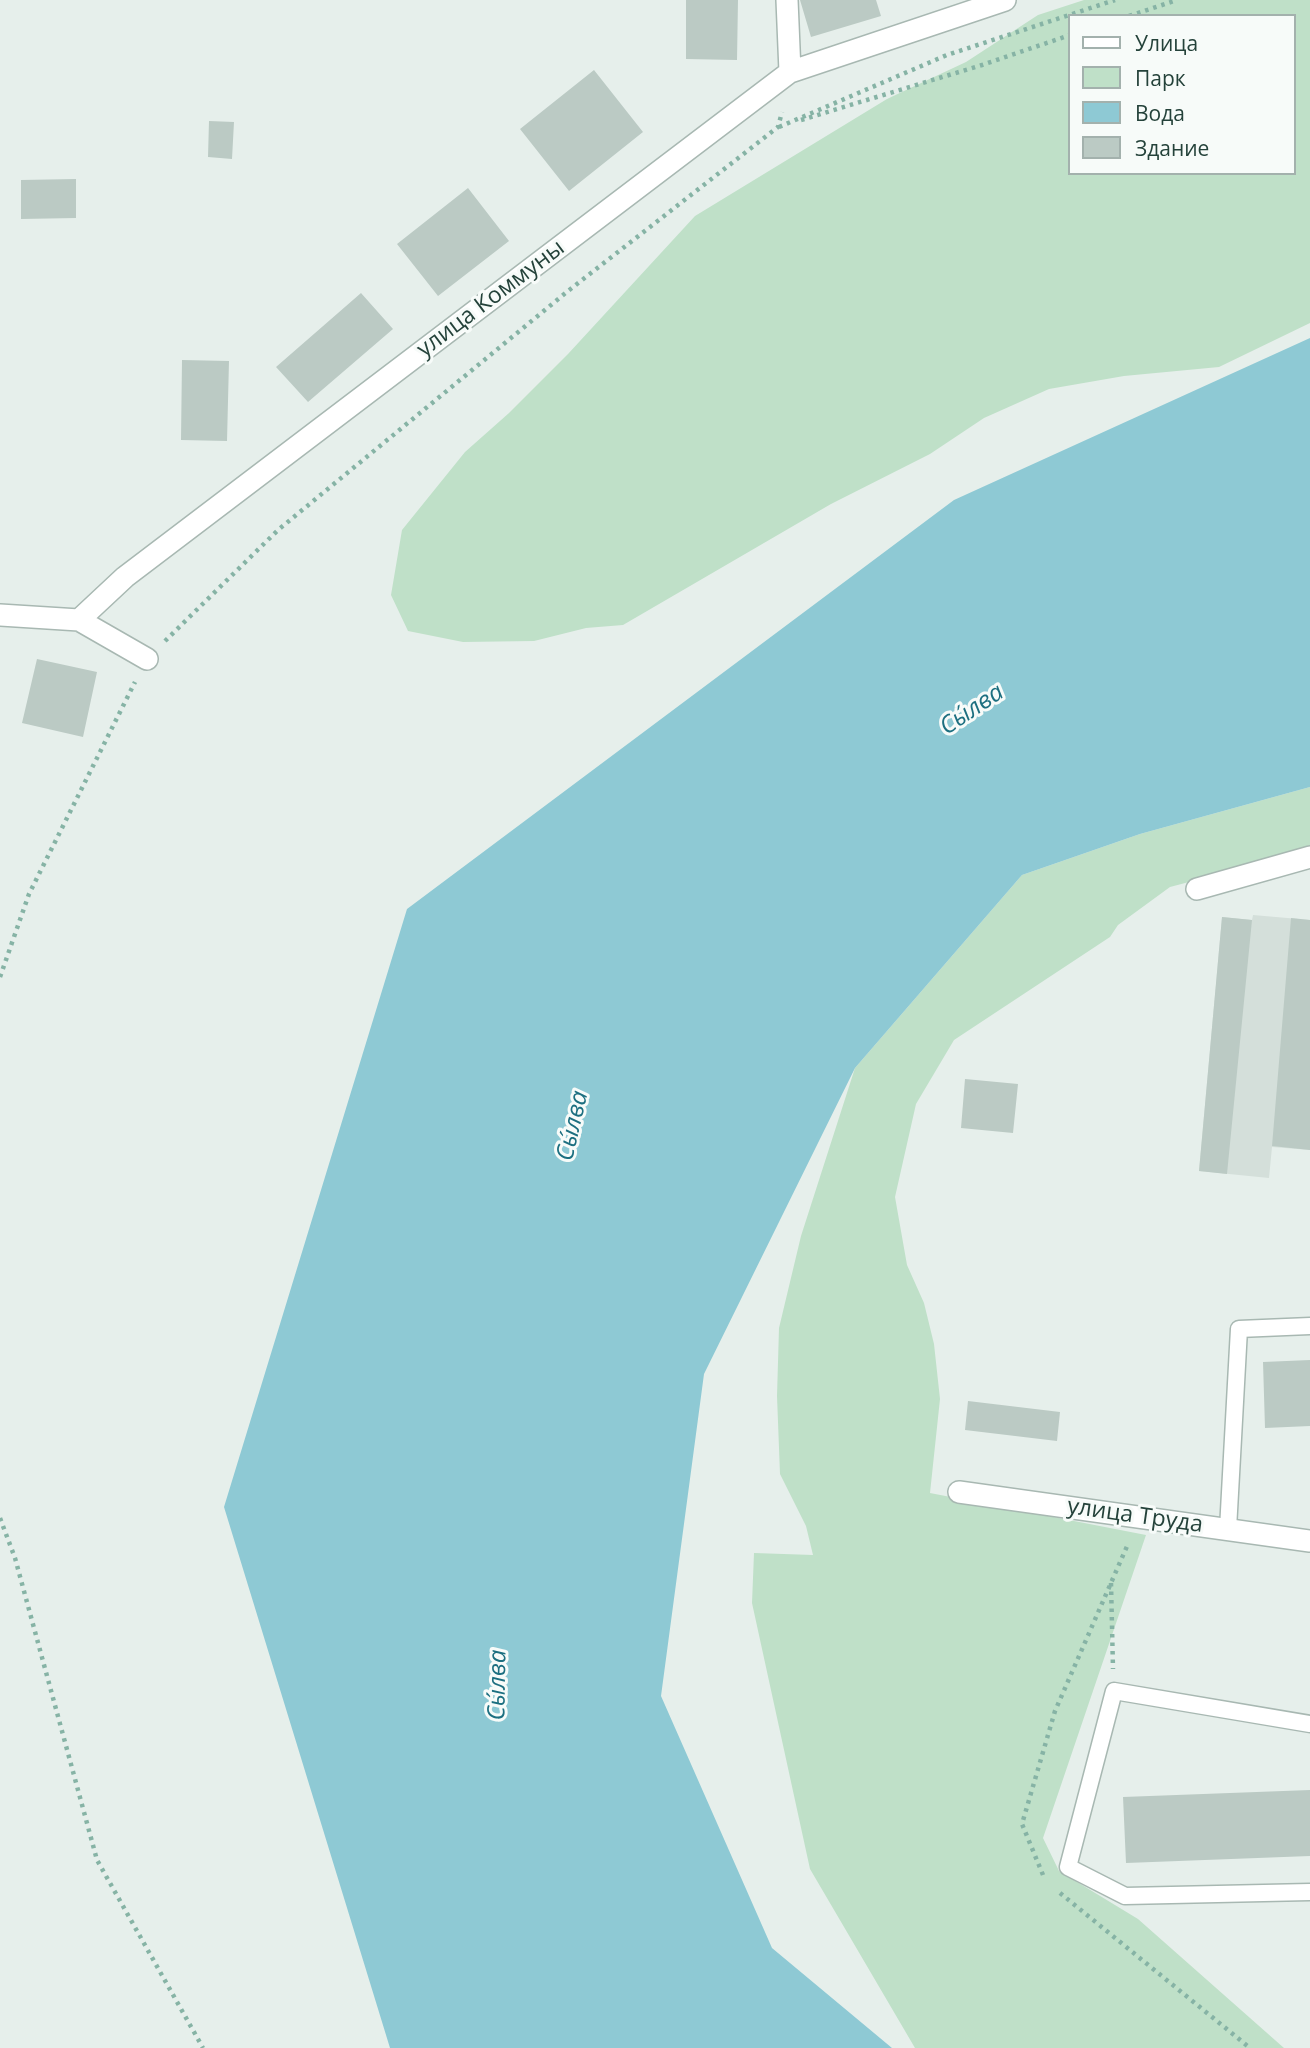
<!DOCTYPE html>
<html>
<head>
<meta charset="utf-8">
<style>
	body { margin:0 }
	#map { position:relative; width:1310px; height:2048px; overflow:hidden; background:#e6efeb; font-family:"Open Sans",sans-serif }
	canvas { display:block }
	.legend { position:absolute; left:1068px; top:14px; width:228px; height:161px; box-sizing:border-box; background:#f7fbf9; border:2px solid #a3b1ad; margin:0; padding:9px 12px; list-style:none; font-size:21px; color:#24423a }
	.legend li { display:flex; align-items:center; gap:14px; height:35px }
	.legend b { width:35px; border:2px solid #a3b1ad }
</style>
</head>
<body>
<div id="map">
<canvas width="1310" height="2048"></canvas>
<ul class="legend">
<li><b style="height:9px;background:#fff"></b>Улица</li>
<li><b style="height:19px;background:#bfe0c8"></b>Парк</li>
<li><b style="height:19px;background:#8ec9d4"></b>Вода</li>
<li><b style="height:19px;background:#bbcac4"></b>Здание</li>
</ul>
</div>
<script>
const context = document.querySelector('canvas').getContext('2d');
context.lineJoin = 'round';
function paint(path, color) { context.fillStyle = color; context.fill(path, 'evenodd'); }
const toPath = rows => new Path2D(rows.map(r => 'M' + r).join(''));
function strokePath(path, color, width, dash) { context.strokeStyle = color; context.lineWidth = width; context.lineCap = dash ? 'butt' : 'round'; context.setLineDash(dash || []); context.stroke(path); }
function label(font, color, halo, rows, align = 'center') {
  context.font = font + ' "Open Sans",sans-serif'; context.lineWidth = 6; context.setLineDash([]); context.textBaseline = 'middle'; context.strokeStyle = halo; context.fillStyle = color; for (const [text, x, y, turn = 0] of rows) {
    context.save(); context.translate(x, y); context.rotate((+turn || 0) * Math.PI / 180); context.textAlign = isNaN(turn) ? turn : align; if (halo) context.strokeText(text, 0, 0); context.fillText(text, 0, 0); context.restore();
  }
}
paint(toPath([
	[1253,915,1310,920,1310,1150,1272,1147,1269,1178,1199,1171,1222,917,1252,920]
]), '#d4dfda');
paint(toPath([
	[1084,0,1310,0,1310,323,1219,367,1124,376,1049,389,984,418,930,454,831,504,623,625,586,628,534,641,463,642,408,631,391,595,402,530,465,452,509,413,568,354,695,216,887,99,966,62,1038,15],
	[1070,16,1294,16,1294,173,1070,173],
	[1310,787,1310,850,1170,887,1118,925,1110,937,954,1040,916,1104,895,1197,907,1265,924,1303,934,1344,940,1399,930,1493,1146,1535,1043,1838,1059,1871,1138,1919,1284,2048,915,2048,810,1869,752,1603,754,1553,813,1555,806,1526,780,1474,777,1396,779,1328,801,1236,855,1068,1022,875,1140,834]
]), '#bfe0c8');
paint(toPath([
	[1310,338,1310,787,1140,834,1022,875,855,1068,704,1374,661,1696,772,1948,892,2048,390,2048,224,1507,407,909,954,500]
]), '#8ec9d4');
paint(toPath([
	[686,0,738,0,737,60,686,59],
	[800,0,876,0,881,16,811,37],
	[594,70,643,132,569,191,520,129],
	[209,121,234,122,232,159,208,157],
	[76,179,76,218,21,219,21,180],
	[468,188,509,241,438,296,397,244],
	[361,293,393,329,308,402,276,367],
	[182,360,229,361,227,441,181,440],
	[37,659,97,672,83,737,22,723],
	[1222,917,1252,920,1227,1174,1199,1171],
	[1291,918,1310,920,1310,1150,1272,1146],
	[965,1079,1018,1084,1013,1133,961,1128],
	[1310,1360,1310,1426,1265,1428,1263,1362],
	[968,1401,1060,1412,1057,1441,965,1430],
	[1310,1790,1310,1856,1126,1863,1123,1797]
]), '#bbcac4');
const lane = toPath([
	[1228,1529,1239,1329,1310,1326],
	[1310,1724,1114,1691,1068,1867,1125,1896,1310,1892]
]);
const street = toPath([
	[787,0,790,72],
	[0,615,79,620,125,577,790,72,1005,0],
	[79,620,147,659],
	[1197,889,1310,857],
	[959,1492,1310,1541]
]);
strokePath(lane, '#a8b8b2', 19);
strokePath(street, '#a8b8b2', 24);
strokePath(toPath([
	[1129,16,1177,0],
	[801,120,982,65,1070,35],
	[779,127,947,55,1115,0],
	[165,641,278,530,568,291,778,127,782,112],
	[0,977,29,894,135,682],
	[0,1518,15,1558,97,1860,203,2048],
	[1111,1583,1113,1669],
	[1043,1875,1022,1824,1055,1711,1128,1544],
	[1060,1893,1250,2048]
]), '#86b3a5', 4.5, [3.5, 5]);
strokePath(lane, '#fff', 16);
strokePath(street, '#fff', 21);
label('23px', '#24423a', '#f7fbf9', [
	["улица Коммуны",491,299,-37],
	["улица Труда",1135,1516,8]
]);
label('italic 24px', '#1c6f80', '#f7fbf9', [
	["Сы́лва",972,710,-34],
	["Сы́лва",573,1126,-77],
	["Сы́лва",498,1685,-89]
]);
</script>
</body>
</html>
